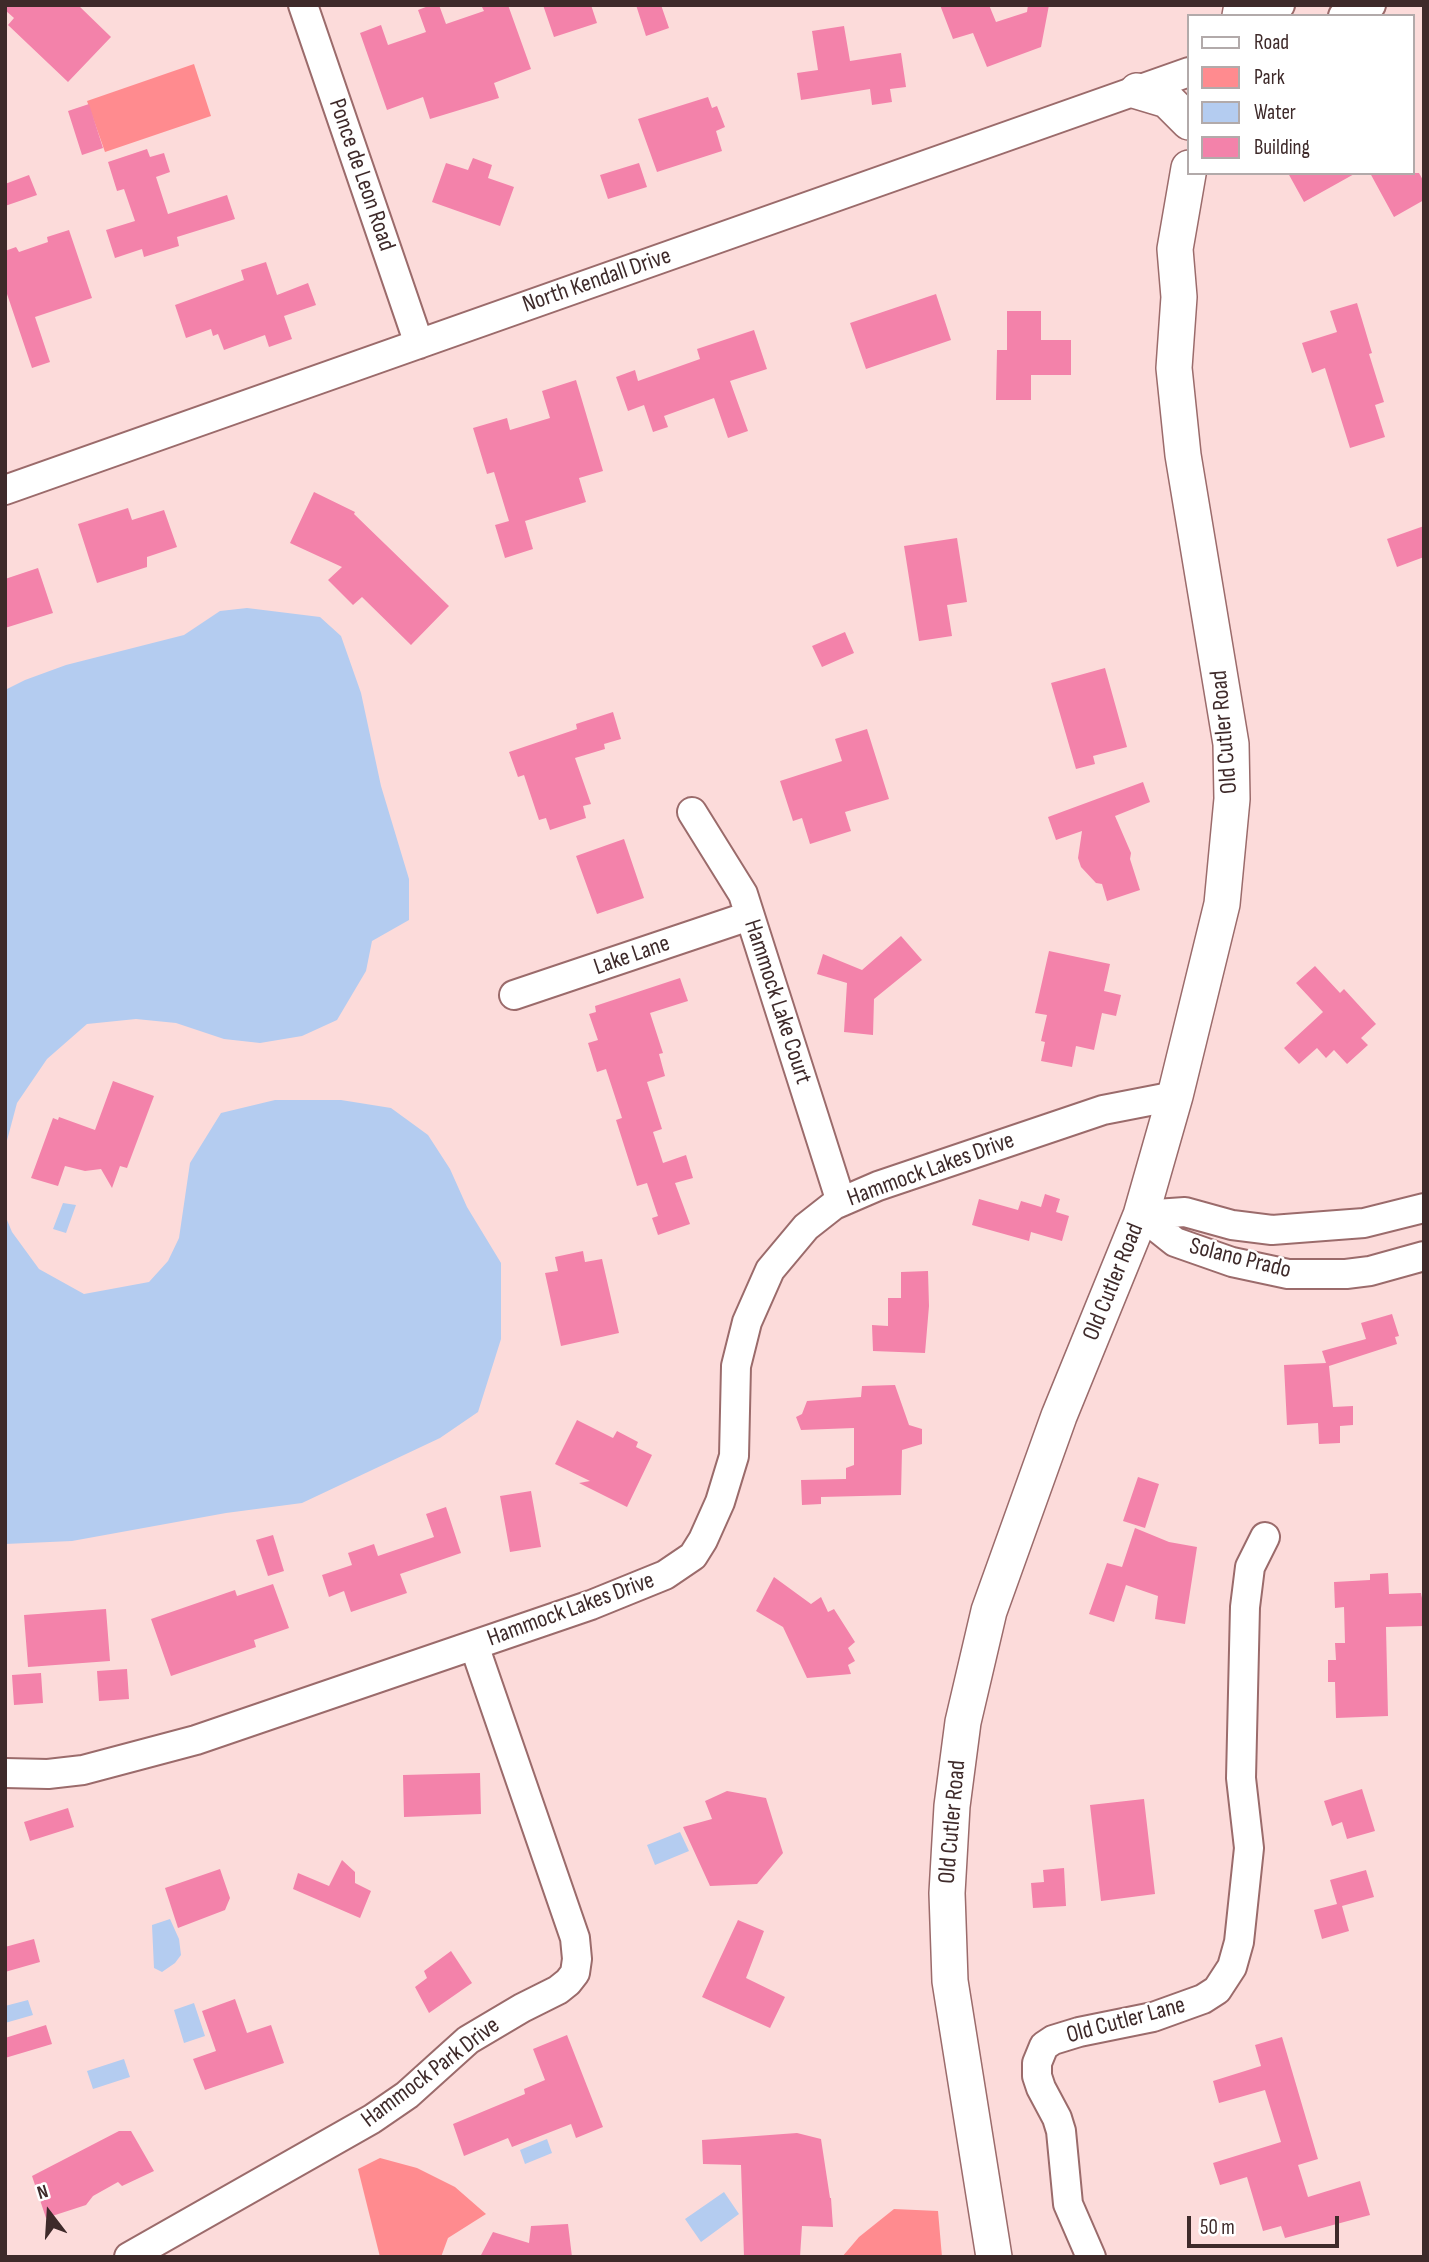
<!DOCTYPE html>
<html>
<head>
<meta charset="utf-8">
<style>
	body { margin:0 }
	#map { position:relative; width:1429px; height:2262px; overflow:hidden; background:#fcdbda; font-family:"Sofia Sans Condensed",sans-serif }
	canvas { display:block }
	.frame { position:absolute; inset:0; border:7px solid #3e2a2a; pointer-events:none }
	.legend { position:absolute; left:1187px; top:14px; width:228px; height:161px; box-sizing:border-box; background:#fff; border:2px solid #b2aaaa; margin:0; padding:9px 12px; list-style:none; font-size:21px; color:#3e2a2a }
	.legend li { display:flex; align-items:center; gap:14px; height:35px }
	.legend b { width:35px; border:2px solid #b2aaaa }
	.north { position:absolute; left:14px; top:2178px; width:70px; height:70px; -webkit-text-stroke:5px #fff; paint-order:stroke; rotate:343deg; font-size:19px; font-weight:700; line-height:28px; text-align:center; color:#3e2a2a }
	.north::after { content:''; display:block; margin:auto; width:24px; height:32px; background:#3e2a2a; clip-path:polygon(50% 0,100% 100%,50% 72%,0 100%) }
	.scale { position:absolute; left:1187px; top:2216px; width:152px; height:32px; box-sizing:border-box; border:4px solid #3e2a2a; border-top:0; padding-left:9px; font-size:21px; line-height:24px; white-space:nowrap; color:#3e2a2a; -webkit-text-stroke:5px #fff; paint-order:stroke }
</style>
</head>
<body>
<div id="map">
<canvas width="1429" height="2262"></canvas>
<div class="frame"></div>
<ul class="legend">
<li><b style="height:9px;background:#fff"></b>Road</li>
<li><b style="height:19px;background:#ff8b8f"></b>Park</li>
<li><b style="height:19px;background:#b4ccf0"></b>Water</li>
<li><b style="height:19px;background:#f382aa"></b>Building</li>
</ul>
<div class="north">N</div>
<div class="scale">50 m</div>
</div>
<script>
const context = document.querySelector('canvas').getContext('2d');
context.lineJoin = 'round';
function paint(path, color) { context.fillStyle = color; context.fill(path, 'evenodd'); }
const toPath = rows => new Path2D(rows.map(r => 'M' + r).join(''));
function strokePath(path, color, width, dash) { context.strokeStyle = color; context.lineWidth = width; context.lineCap = dash ? 'butt' : 'round'; context.setLineDash(dash || []); context.stroke(path); }
function label(font, color, halo, rows, align = 'center') {
  context.font = font + ' "Sofia Sans Condensed",sans-serif'; context.lineWidth = 5; context.setLineDash([]); context.textBaseline = 'middle'; context.strokeStyle = halo; context.fillStyle = color; for (const [text, x, y, turn = 0] of rows) {
    context.save(); context.translate(x, y); context.rotate((+turn || 0) * Math.PI / 180); context.textAlign = isNaN(turn) ? turn : align; if (halo) context.strokeText(text, 0, 0); context.fillText(text, 0, 0); context.restore();
  }
}
paint(toPath([
	[194,64,211,116,105,152,87,101],
	[380,2158,417,2168,455,2187,486,2214,448,2238,441,2257,380,2257,358,2169],
	[894,2209,938,2211,942,2257,842,2257,859,2237]
]), '#ff8b8f');
paint(toPath([
	[247,608,320,617,341,636,361,693,381,786,409,879,409,920,372,941,366,971,337,1020,302,1036,260,1043,224,1039,176,1023,136,1019,87,1024,47,1059,17,1103,5,1148,5,690,25,680,66,665,184,635,220,611],
	[275,1100,341,1100,391,1108,428,1135,450,1169,467,1207,501,1263,501,1339,478,1412,440,1438,302,1503,226,1513,72,1541,5,1544,5,1215,12,1232,39,1269,84,1294,149,1282,168,1261,179,1238,190,1163,221,1113],
	[63,1203,76,1205,66,1233,53,1229],
	[680,1832,689,1851,655,1865,647,1845],
	[170,1919,179,1939,181,1955,175,1963,162,1972,154,1968,152,1925],
	[28,2000,33,2015,5,2023,5,2006],
	[194,2003,205,2036,184,2043,174,2010],
	[124,2059,130,2077,93,2089,87,2071],
	[547,2139,552,2153,525,2164,520,2150],
	[724,2192,739,2214,701,2242,685,2219]
]), '#b4ccf0');
paint(toPath([
	[5,5,78,5,111,37,68,82,8,25,14,18,5,10],
	[431,5,439,5,446,24,484,11,481,5,508,5,531,69,494,83,499,98,430,119,423,97,387,110,360,33,381,25,388,45,426,32,418,10],
	[543,5,591,5,597,23,554,37],
	[636,5,661,5,669,28,646,36],
	[940,5,989,5,996,22,1027,12,1028,5,1049,5,1041,47,987,67,973,33,953,39],
	[844,26,850,61,901,53,906,87,890,89,892,102,872,105,870,89,801,100,797,73,818,70,812,31],
	[708,97,712,108,717,106,725,127,716,131,722,151,657,172,638,119],
	[89,104,103,148,82,155,68,111],
	[147,149,150,157,164,153,170,172,156,177,168,214,227,195,235,219,177,237,179,246,144,257,142,249,115,258,106,230,135,221,124,189,117,191,108,162],
	[473,158,492,165,488,178,514,187,500,226,432,202,446,163,468,170],
	[639,163,647,187,608,199,600,175],
	[1288,173,1356,173,1304,202],
	[1370,173,1419,173,1424,182,1424,200,1394,217],
	[29,175,37,195,5,206,5,184],
	[69,230,92,298,35,317,50,362,32,368,5,288,5,251,16,247,19,252,48,242,47,237],
	[266,262,277,295,308,283,316,305,284,316,292,339,269,347,265,335,224,350,218,334,213,336,211,329,186,338,175,305,244,280,241,270],
	[936,294,951,340,866,369,850,323],
	[1357,303,1372,353,1369,354,1384,402,1375,405,1385,437,1350,448,1325,368,1312,373,1302,343,1337,332,1330,311],
	[1007,311,1041,311,1041,340,1071,340,1071,375,1031,375,1031,400,996,400,997,350,1007,350],
	[754,330,767,369,730,381,748,431,728,438,714,398,664,416,668,427,653,432,644,405,628,411,616,377,635,370,638,381,700,359,697,349],
	[576,380,603,471,579,478,586,502,525,521,533,549,505,558,495,525,509,521,494,472,487,474,473,428,507,418,510,430,550,418,542,391],
	[314,492,355,512,354,514,449,606,411,645,362,597,353,605,328,580,342,567,290,543],
	[128,508,132,520,164,510,177,547,147,557,147,567,97,583,78,524],
	[1424,526,1424,557,1397,567,1387,539],
	[957,538,967,602,947,605,952,636,919,641,904,546],
	[38,568,53,613,5,628,5,579],
	[845,632,854,653,822,667,812,646],
	[1105,668,1127,747,1093,756,1095,764,1076,769,1051,683],
	[613,712,621,739,604,744,605,749,575,758,591,804,583,806,586,818,550,830,546,818,539,820,524,775,518,777,509,752,577,729,576,724],
	[867,729,889,799,845,812,851,831,810,844,802,818,793,821,780,781,842,761,835,739],
	[1143,782,1150,802,1115,816,1131,853,1130,859,1140,890,1107,901,1102,884,1096,883,1081,867,1078,858,1082,831,1056,840,1048,817],
	[624,839,644,898,597,914,576,856],
	[901,936,922,960,874,999,873,1035,844,1032,847,983,817,974,823,954,862,970],
	[1049,951,1110,964,1104,991,1121,995,1116,1016,1102,1013,1094,1050,1076,1046,1072,1067,1041,1061,1045,1042,1041,1041,1047,1015,1035,1013],
	[1315,966,1340,993,1344,989,1376,1024,1361,1038,1368,1045,1347,1064,1334,1050,1326,1058,1317,1048,1299,1064,1284,1048,1323,1012,1296,983],
	[680,978,688,1001,650,1013,663,1053,659,1054,665,1076,647,1082,662,1129,653,1132,663,1163,686,1155,693,1178,675,1183,690,1224,658,1235,652,1218,658,1216,647,1183,637,1186,616,1120,622,1118,606,1069,597,1072,588,1043,598,1040,589,1014,596,1012,595,1006],
	[113,1081,154,1096,127,1168,120,1166,112,1188,101,1169,85,1171,65,1166,58,1186,31,1178,53,1118,58,1120,59,1117,95,1130],
	[1045,1194,1060,1199,1056,1212,1069,1216,1062,1241,1031,1232,1029,1241,972,1225,979,1199,1018,1210,1021,1201,1041,1207],
	[583,1251,585,1262,602,1259,619,1333,561,1346,545,1273,558,1271,555,1257],
	[928,1271,929,1306,925,1353,873,1351,872,1325,888,1326,888,1298,901,1298,901,1272],
	[1392,1314,1399,1336,1395,1337,1397,1344,1329,1366,1333,1407,1353,1406,1353,1425,1340,1426,1340,1443,1319,1444,1318,1423,1287,1425,1284,1365,1326,1363,1322,1351,1366,1339,1361,1323],
	[895,1385,909,1425,922,1429,922,1444,902,1450,901,1495,821,1497,821,1504,802,1505,801,1480,846,1479,846,1468,854,1465,854,1428,801,1430,796,1417,802,1414,807,1401,861,1397,862,1386],
	[577,1420,613,1438,617,1431,638,1442,636,1447,652,1455,627,1507,579,1483,590,1481,555,1464],
	[1138,1477,1159,1484,1145,1528,1123,1521],
	[531,1491,541,1547,510,1552,500,1496],
	[446,1507,461,1553,400,1574,407,1593,351,1612,344,1591,329,1597,322,1575,352,1565,348,1553,374,1544,378,1556,434,1537,426,1514],
	[1135,1528,1169,1542,1197,1547,1185,1624,1155,1619,1158,1596,1126,1585,1114,1622,1089,1614,1107,1563,1122,1567],
	[273,1535,284,1571,268,1576,256,1540],
	[1388,1573,1389,1594,1421,1593,1422,1598,1424,1598,1424,1626,1386,1627,1388,1716,1336,1718,1335,1682,1328,1682,1328,1660,1336,1660,1335,1643,1345,1643,1344,1607,1335,1608,1334,1582,1370,1580,1370,1574],
	[774,1577,811,1604,821,1597,828,1612,834,1609,855,1642,848,1648,855,1661,848,1665,851,1674,807,1678,783,1627,756,1611],
	[273,1584,289,1628,254,1640,256,1647,171,1676,151,1619,235,1590,237,1596],
	[106,1609,110,1661,28,1667,24,1615],
	[127,1669,129,1699,99,1701,97,1671],
	[41,1673,43,1703,14,1705,12,1675],
	[480,1773,481,1814,404,1817,403,1775],
	[1362,1789,1375,1831,1347,1839,1342,1822,1332,1826,1324,1801],
	[727,1791,766,1798,783,1853,757,1884,710,1886,683,1827,712,1819,705,1801],
	[1144,1799,1155,1894,1101,1901,1090,1805],
	[68,1808,74,1827,30,1841,24,1822],
	[342,1860,355,1872,355,1883,371,1891,360,1918,293,1889,298,1873,329,1886],
	[1064,1868,1066,1906,1033,1908,1031,1883,1044,1882,1043,1870],
	[220,1869,230,1898,225,1910,178,1928,165,1888],
	[1366,1870,1374,1897,1342,1906,1349,1931,1322,1939,1314,1910,1337,1904,1330,1880],
	[738,1920,764,1931,746,1978,785,1997,770,2028,702,1997],
	[34,1939,40,1962,5,1972,5,1947],
	[451,1951,472,1983,429,2013,415,1987,427,1978,424,1971],
	[235,1999,247,2033,271,2025,284,2063,205,2090,193,2059,216,2051,202,2011],
	[46,2025,52,2044,5,2058,5,2038],
	[567,2035,603,2127,576,2138,571,2124,512,2147,508,2138,464,2156,453,2124,525,2094,524,2089,545,2080,533,2049],
	[1282,2037,1318,2159,1298,2165,1308,2197,1360,2181,1370,2215,1285,2238,1281,2226,1263,2231,1247,2177,1220,2185,1213,2163,1281,2142,1265,2090,1219,2103,1213,2081,1261,2066,1255,2045],
	[119,2131,131,2131,154,2171,122,2186,118,2182,93,2196,86,2205,46,2218,32,2176],
	[797,2133,821,2139,830,2198,831,2198,833,2227,802,2226,800,2257,744,2257,741,2165,703,2164,702,2140],
	[568,2224,572,2257,480,2257,493,2232,529,2243,531,2226]
]), '#f382aa');
const minor = toPath([
	[303,5,419,344],
	[1258,16,1280,5],
	[1343,16,1371,5],
	[5,490,1189,72],
	[692,812,743,894,841,1202],
	[514,995,749,916],
	[1141,1215,1175,1242,1232,1262,1288,1274,1346,1274,1370,1271,1424,1256],
	[1141,1215,1185,1212,1232,1225,1272,1230,1364,1223,1424,1208],
	[5,1773,48,1774,83,1770,196,1740,591,1605,665,1575,693,1556,703,1540,720,1502,734,1456,736,1366,747,1322,770,1270,806,1227,834,1205,878,1186,1103,1110,1175,1096],
	[129,2257,372,2119,407,2095,468,2040,522,2008,558,1990,568,1982,575,1973,577,1959,575,1938,474,1645],
	[1091,2257,1068,2204,1061,2131,1057,2118,1041,2088,1037,2076,1037,2063,1044,2046,1053,2040,1079,2032,1153,2017,1203,1999,1217,1990,1232,1967,1239,1942,1249,1848,1241,1778,1245,1607,1250,1567,1265,1537]
]);
const major = toPath([
	[1240,16,1242,5],
	[1137,91,1167,100,1189,122],
	[994,2257,950,1981,947,1893,952,1806,963,1722,989,1611,1059,1416,1141,1215,1175,1096,1222,904,1232,799,1231,744,1183,455,1174,368,1179,297,1175,249,1189,168]
]);
strokePath(minor, '#9b6b6b', 32);
strokePath(major, '#9b6b6b', 38);
strokePath(minor, '#fff', 28);
strokePath(major, '#fff', 35);
label('24px', '#3e2a2a', '#fff', [
	["Ponce de Leon Road",361,175,71],
	["North Kendall Drive",597,281,-19],
	["Old Cutler Road",1225,732,-95],
	["Lake Lane",632,956,-19],
	["Hammock Lake Court",777,1002,72],
	["Hammock Lakes Drive",931,1170,-20],
	["Solano Prado",1240,1259,14],
	["Old Cutler Road",1114,1282,-68],
	["Hammock Lakes Drive",571,1610,-20],
	["Old Cutler Road",953,1822,-85],
	["Old Cutler Lane",1126,2021,-15],
	["Hammock Park Drive",431,2073,-37]
]);
</script>
</body>
</html>
